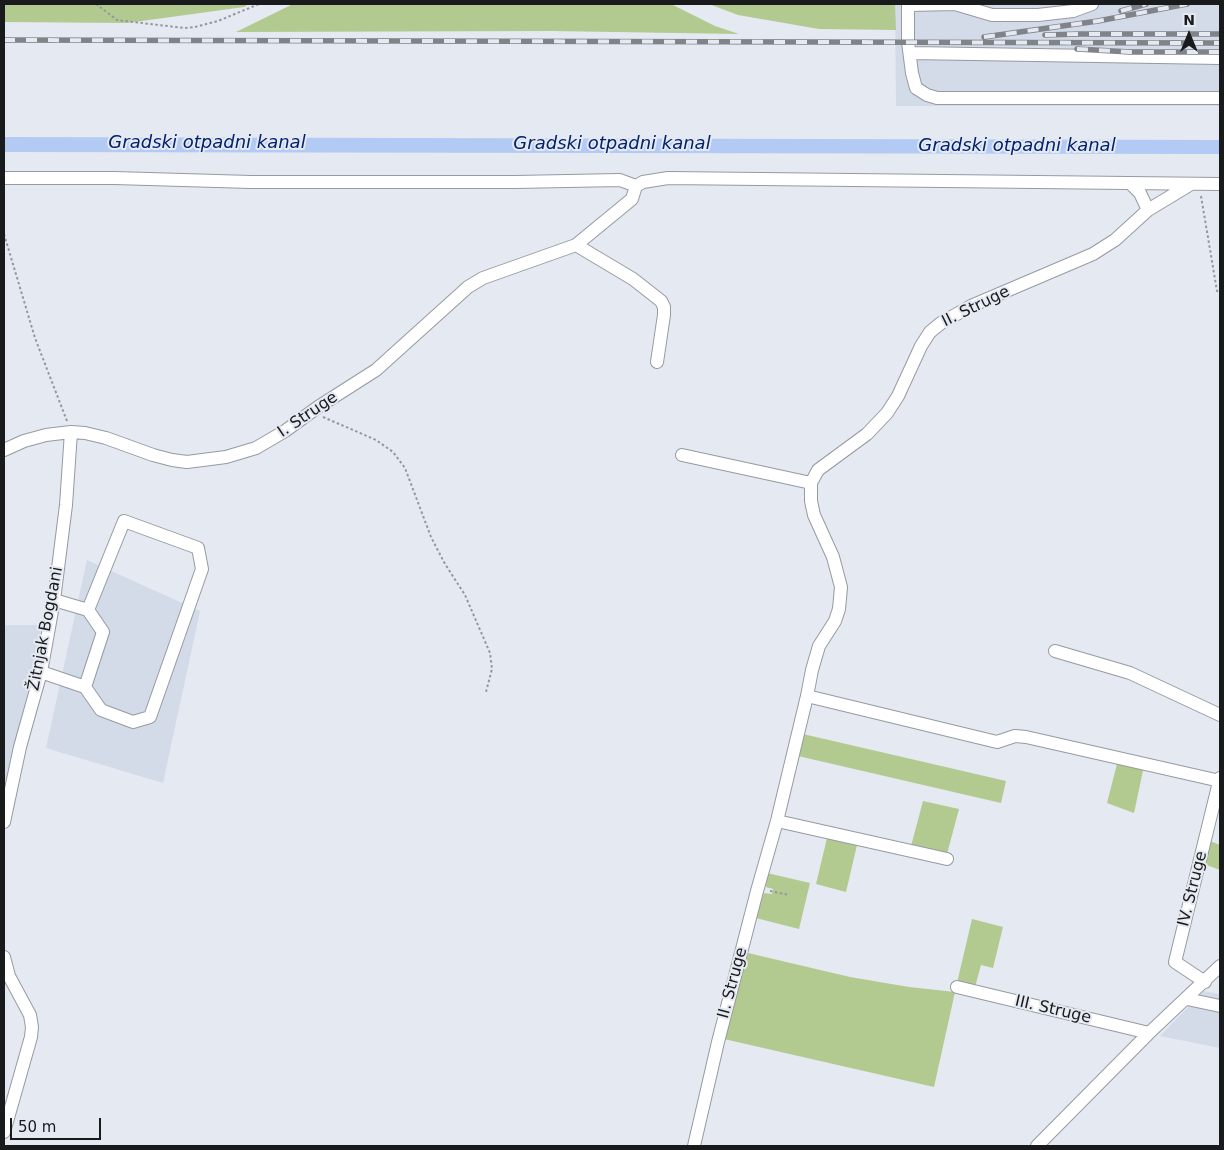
<!DOCTYPE html>
<html>
<head>
<meta charset="utf-8">
<style>
	body { margin:0 }
	#map { position:relative; width:1224px; height:1150px; overflow:hidden; background:#e5e9f1; font-family:"DejaVu Sans",sans-serif }
	canvas { display:block }
	.frame { position:absolute; inset:0; border:5px solid #181a1c; pointer-events:none }
	.north { position:absolute; left:1164px; top:10px; width:50px; height:50px; -webkit-text-stroke:4px #e5e9f1; paint-order:stroke; rotate:0deg; font-size:14px; font-weight:700; line-height:20px; text-align:center; color:#181a1c }
	.north::after { content:''; display:block; margin:auto; width:18px; height:22px; background:#181a1c; clip-path:polygon(50% 0,100% 100%,50% 72%,0 100%) }
	.scale { position:absolute; left:10px; top:1118px; width:91px; height:22px; box-sizing:border-box; border:2px solid #181a1c; border-top:0; padding-left:6px; font-size:15px; line-height:18px; white-space:nowrap; color:#181a1c; -webkit-text-stroke:4px #e5e9f1; paint-order:stroke }
</style>
</head>
<body>
<div id="map">
<canvas width="1224" height="1150"></canvas>
<div class="frame"></div>
<div class="north">N</div>
<div class="scale">50 m</div>
</div>
<script>
const context = document.querySelector('canvas').getContext('2d');
context.lineJoin = 'round';
function paint(path, color) { context.fillStyle = color; context.fill(path, 'evenodd'); }
const toPath = rows => new Path2D(rows.map(r => 'M' + r).join(''));
function strokePath(path, color, width, dash) { context.strokeStyle = color; context.lineWidth = width; context.lineCap = dash ? 'butt' : 'round'; context.setLineDash(dash || []); context.stroke(path); }
function label(font, color, halo, rows, align = 'center') {
  context.font = font + ' "DejaVu Sans",sans-serif'; context.lineWidth = 4; context.setLineDash([]); context.textBaseline = 'middle'; context.strokeStyle = halo; context.fillStyle = color; for (const [text, x, y, turn = 0] of rows) {
    context.save(); context.translate(x, y); context.rotate((+turn || 0) * Math.PI / 180); context.textAlign = isNaN(turn) ? turn : align; if (halo) context.strokeText(text, 0, 0); context.fillText(text, 0, 0); context.restore();
  }
}
paint(toPath([
	[895,4,1220,4,1220,106,896,106],
	[87,560,200,611,163,783,46,748],
	[4,625,42,625,4,805],
	[1204,991,1220,994,1220,1048,1160,1036]
]), '#d3dbe8');
paint(toPath([
	[4,4,249,4,244,7,127,23,4,22],
	[293,4,671,4,715,26,739,34,552,31,236,32],
	[709,4,895,4,896,30,819,29,738,15],
	[803,734,1006,781,1001,803,798,756],
	[1118,760,1144,766,1134,813,1107,803],
	[923,801,959,809,947,854,911,846],
	[827,838,857,845,846,892,816,884],
	[1210,841,1220,845,1220,870,1204,864],
	[767,873,810,883,799,929,756,918,763,895,764,893,772,894,773,889,766,887],
	[972,919,1003,927,993,968,981,965,975,987,957,983],
	[748,953,850,977,909,987,955,992,934,1087,724,1039]
]), '#b2ca90');
paint(toPath([
	[4,137,1220,140,1220,154,4,152]
]), '#b3caf5');
const minor = toPath([
	[908,4,908,42,912,73,916,88,927,95,937,98,1220,98],
	[908,5,955,4,992,15,1038,15,1073,11,1092,4],
	[911,53,1220,58],
	[4,178,114,178,251,182,515,182,620,180,636,186],
	[1130,183,1140,193,1148,210],
	[636,186,643,182,668,178,1220,184],
	[576,245,633,279,661,301,664,307,664,315,657,362],
	[4,450,24,441,46,435,71,432,85,433,106,438,153,455,172,460,187,462,226,457,256,448,285,431,318,407,376,370,468,287,483,278,576,245,632,199,636,186],
	[682,455,811,483],
	[1055,651,1130,673,1220,715],
	[41,672,85,687,101,710,133,722,150,717,202,569,198,548,124,521,88,610,54,600],
	[85,687,103,632,88,610],
	[807,696,997,742,1015,736,1026,737,1220,781],
	[777,821,947,859],
	[4,822,20,747,41,672,54,600,66,505,71,432],
	[4,957,9,976,30,1015,32,1027,31,1037,4,1132],
	[1205,982,1175,962,1220,778],
	[957,987,1149,1033],
	[1187,999,1220,1006],
	[694,1146,718,1042,757,891,777,821,807,696,812,670,819,646,835,621,839,609,841,587,833,557,814,515,811,501,811,483,818,470,867,434,887,413,898,396,921,346,930,332,941,323,971,306,1093,254,1115,240,1148,210,1191,184],
	[1037,1146,1149,1033,1220,966]
]);
strokePath(minor, '#969aa1', 14);
strokePath(toPath([
	[96,4,117,20,184,28,195,27,218,21,259,4],
	[1201,196,1217,291,1220,293],
	[4,234,35,338,67,421],
	[323,417,376,440,393,452,405,468,431,537,445,564,465,595,490,653,492,669,486,692],
	[770,891,789,895]
]), '#94989d', 2, [2.5, 2.5]);
strokePath(minor, '#fff', 12);
const rail = toPath([
	[1121,11,1146,4],
	[1045,35,1080,34,1220,34],
	[984,37,1098,21,1187,4],
	[4,40,1220,43],
	[1077,49,1130,52,1220,52]
]);
strokePath(rail, '#808388', 5.5);
strokePath(rail, '#e5e9f1', 4, [11]);
label('16px', '#181a1c', '#e5e9f1', [
	["II. Struge",976,307,-26],
	["I. Struge",308,415,-34],
	["Žitnjak Bogdani",46,629,-79],
	["IV. Struge",1193,889,-76],
	["II. Struge",733,983,-75],
	["III. Struge",1053,1010,13]
]);
label('italic 18px', '#00216e', '#e5e9f1', [
	["Gradski otpadni kanal",207,143],
	["Gradski otpadni kanal",612,144],
	["Gradski otpadni kanal",1017,146]
]);
</script>
</body>
</html>
